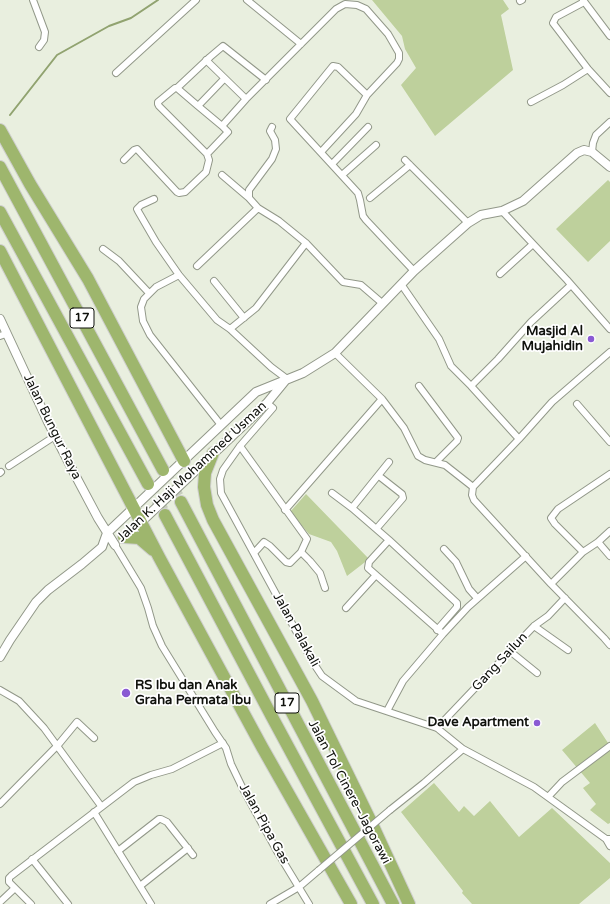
<!DOCTYPE html>
<html>
<head>
<meta charset="utf-8">
<style>
	body { margin:0 }
	canvas { display:block; background:#e9efdf }
</style>
</head>
<body>
<canvas width="610" height="904"></canvas>
<script>
const context = document.querySelector('canvas').getContext('2d');
context.lineJoin = 'round';
function paint(path, color) { context.fillStyle = color; context.fill(path, 'evenodd'); }
const toPath = rows => new Path2D(rows.map(r => 'M' + r).join(''));
function strokePath(path, color, width, dash) { context.strokeStyle = color; context.lineWidth = width; context.lineCap = dash ? 'butt' : 'round'; context.setLineDash(dash || []); context.stroke(path); }
function label(font, color, halo, rows, align = 'center') {
  context.font = font + ' "Varela Round",sans-serif'; context.lineWidth = 3.5; context.setLineDash([]); context.textBaseline = 'middle'; context.strokeStyle = halo; context.fillStyle = color; for (const [text, x, y, turn = 0] of rows) {
    context.save(); context.translate(x, y); context.rotate((+turn || 0) * Math.PI / 180); context.textAlign = isNaN(turn) ? turn : align; if (halo) context.strokeText(text, 0, 0); context.fillText(text, 0, 0); context.restore();
  }
}
paint(toPath([
	[372,0,503,0,509,9,501,15,513,70,435,136,401,85,416,68,405,49,402,36],
	[608,180,610,182,610,241,588,262,556,229],
	[306,494,369,559,347,576,337,551,331,542,309,534,290,512],
	[595,723,610,746,610,823,608,824,590,810,596,804,583,788,590,783,562,750],
	[434,783,459,812,464,806,474,816,490,801,519,837,552,808,610,863,610,878,579,904,472,904,462,893,463,891,401,812]
]), '#bed09c');
strokePath(toPath([
	[10,115,57,55,109,26,131,18,158,0]
]), '#91a370', 2);
strokePath(toPath([
	[163,470,181,502],
	[148,484,165,514]
]), '#c8cebf', 12, [12, 6]);
const minor = toPath([
	[33,0,45,32,44,40,39,47],
	[247,0,301,44],
	[583,0,610,36],
	[520,1,522,0],
	[584,2,556,17,553,23,588,69,610,93],
	[206,60,246,99],
	[116,73,196,0],
	[177,88,210,57,223,46,266,80],
	[367,95,338,67,333,66,290,119,358,193,360,200,363,216,366,220,414,271],
	[531,102,563,85,588,69],
	[198,106,222,126],
	[272,127,270,131,275,140,276,149,272,159,249,190,249,198,258,208,279,221,306,243,343,282,361,285,382,303],
	[592,152,593,143,596,135,610,122],
	[207,154,159,106,158,104,158,102,175,88,177,88,198,106,224,79],
	[124,160,134,150,137,149,177,192,179,193,185,192,206,172,209,160,207,154,228,132,222,126,246,99,336,9,345,4,357,5,366,9,388,34,399,53,399,59,397,63,367,95,356,114,321,152],
	[405,160,468,223],
	[332,164,368,127],
	[222,175,249,198],
	[342,175,376,145],
	[370,198,410,165],
	[154,199,141,205,137,209,138,211,156,242,179,275,217,320,230,329,271,367,287,379],
	[502,211,567,280,610,329],
	[103,249,119,261,149,293],
	[197,266,258,208],
	[500,274,533,244],
	[179,275,156,287,144,299,141,307,143,321,150,335,221,425],
	[214,281,244,318],
	[401,284,439,339,451,366,471,386,519,439],
	[230,329,256,308,306,243],
	[0,336,6,334],
	[610,352,552,402,519,439,473,487,472,495,474,500,551,584,604,638,610,645],
	[335,353,382,399,404,428,418,456,425,460,445,465,473,487],
	[419,386,458,438,457,441,436,462],
	[471,386,498,359,531,322,571,285],
	[267,403,273,408,240,446,223,470,220,479,221,493,314,664,322,676,356,701,437,728,463,749,534,787,606,839,610,839],
	[577,404,610,442],
	[240,446,307,539,301,552,290,563,286,562,270,546,264,542,254,553],
	[9,466,55,436],
	[0,473,1,472],
	[332,493,352,508,389,540,369,562,368,568,443,634],
	[352,508,389,462],
	[285,510,382,399],
	[377,528,403,498,402,494,379,476],
	[389,540,457,603,457,607,437,630],
	[598,542,610,556],
	[115,545,141,588,148,608,153,626,162,646,215,732,226,748,231,764,243,789,278,853,309,904],
	[444,549,456,562,469,589,477,598],
	[301,552,310,561,320,573,325,588],
	[583,552,555,524,551,518,558,509,610,474],
	[551,584,583,552,598,542,610,531],
	[346,608,376,575],
	[534,626,568,650],
	[511,652,537,673],
	[0,690,19,701,44,728,101,806],
	[387,711,403,681,443,634,468,607,526,556],
	[437,728,534,626,548,616,565,598],
	[548,797,562,782,610,746],
	[0,804,58,745,77,722,94,738],
	[390,810,424,783,463,749],
	[94,812,151,904],
	[606,839,610,846],
	[118,851,159,819,161,819,167,822,193,855],
	[32,859,68,904],
	[140,886,188,848],
	[0,902,15,888],
	[31,904,9,882,9,878,11,876,134,782,151,775,172,769,223,743],
	[270,904,299,887,319,870]
]);
const tertiary = toPath([
	[0,319,48,422,73,471,98,518,115,545],
	[123,539,267,403,285,381],
	[0,657,10,640,36,602,48,590,82,564,102,547,107,533,256,392,303,373,335,353,414,271,468,223,481,215,502,211,523,201,577,153,584,150,592,152,610,167]
]);
const motorway = toPath([
	[0,130,30,184,88,279,184,461],
	[0,167,163,470],
	[0,212,148,484],
	[0,251,159,557,262,747,351,904],
	[213,453,205,473,204,487,207,505,213,520,312,701,372,824,409,904],
	[181,502,393,904],
	[165,515,271,715,373,904],
	[124,537,139,538,153,550]
]);
strokePath(minor, '#929889', 8);
strokePath(tertiary, '#929889', 10);
strokePath(motorway, '#cfcfce', 14);
strokePath(minor, '#fff', 6);
strokePath(tertiary, '#fff', 8);
strokePath(motorway, '#9eb66d', 12);
const minorBridge = toPath([
	[319,870,390,810]
]);
strokePath(minorBridge, '#929889', 8, []);
strokePath(minorBridge, '#fff', 6);
for (const [x, y, r, color] of [
	[591,339,4,"#8a5ad3"],
	[126,693,5,"#8a5ad3"],
	[537,723,4,"#8a5ad3"]
]) { const dot = new Path2D(); dot.arc(x, y, r, 0, 2 * Math.PI); context.fillStyle = color; context.fill(dot); strokePath(dot, '#fff', 1.5); }
for (const [x, y, w] of [
	[82,318,24],
	[287,703,24]
]) { const box = new Path2D(); box.roundRect(x - w / 2, y - 10, w, 20, 3); context.fillStyle = '#fff'; context.fill(box); strokePath(box, '#0f110c', 1); }
label('bold 12px', '#0f110c', null, [
	["17",82,318],
	["17",287,703]
]);
label('bold 13px', '#0f110c', '#fff', [
	["Masjid Al",583,332],
	["Mujahidin",583,347],
	["RS Ibu dan Anak",135,686,"left"],
	["Graha Permata Ibu",135,701,"left"],
	["Dave Apartment",529,723]
], 'right');
label('13px', '#0f110c', '#fff', [
	["Jalan Bungur Raya",52,427,64],
	["Jalan K. Haji Mohammed Usman",192,472,-43],
	["Jalan Palakali",296,630,61],
	["Gang Sailun",500,662,-47],
	["Jalan Tol Cinere–Jagorawi",349,792,62],
	["Jalan Pipa Gas",264,824,61]
]);
</script>
</body>
</html>
